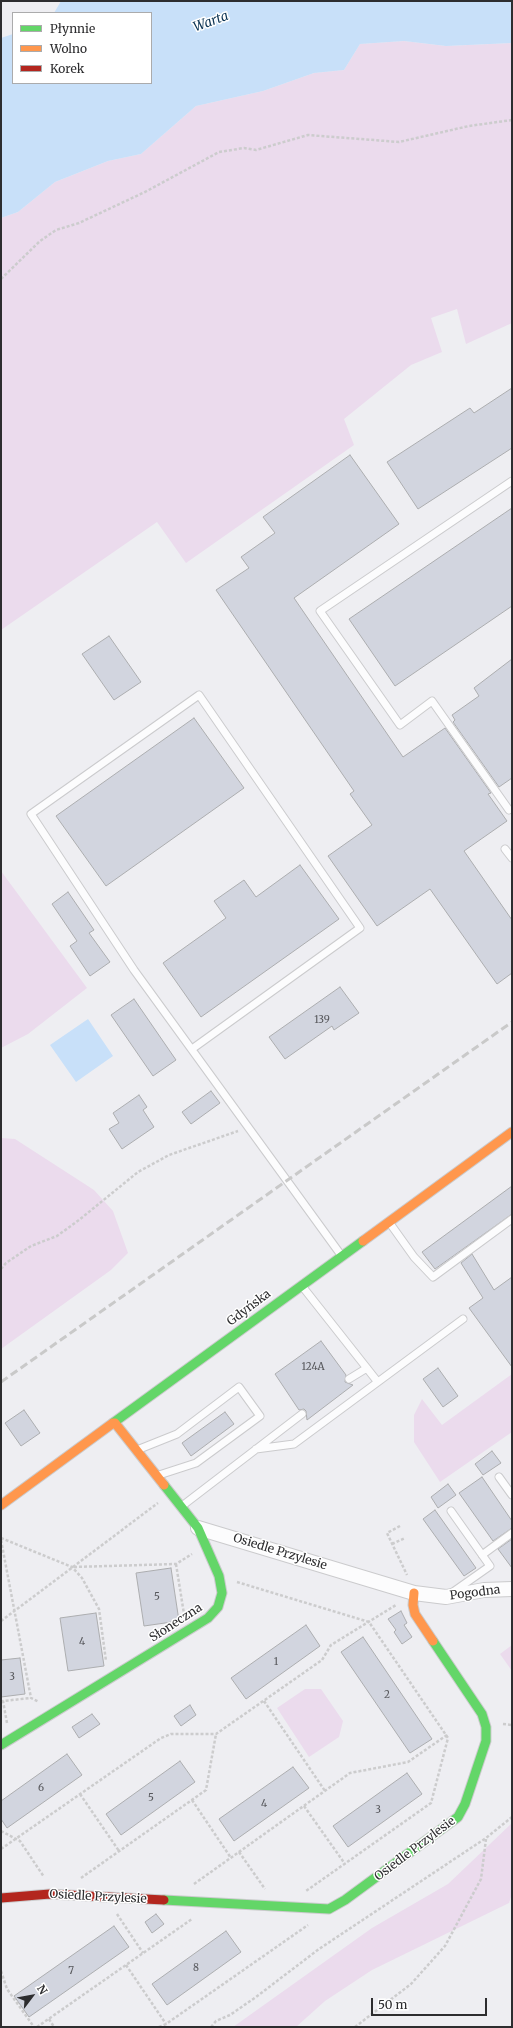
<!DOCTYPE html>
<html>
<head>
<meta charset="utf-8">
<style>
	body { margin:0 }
	#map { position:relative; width:513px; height:2028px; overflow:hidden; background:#eeeef2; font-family:Merriweather,serif }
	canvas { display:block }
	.frame { position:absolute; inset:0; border:2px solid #2d2d2f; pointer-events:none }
	.legend { position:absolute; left:12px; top:12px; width:140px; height:72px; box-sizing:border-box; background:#fff; border:1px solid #ababac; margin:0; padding:5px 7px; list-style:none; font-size:12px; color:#2d2d2f }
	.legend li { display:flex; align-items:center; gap:8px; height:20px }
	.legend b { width:20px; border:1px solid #ababac }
	.north { position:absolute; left:12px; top:1976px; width:40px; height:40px; -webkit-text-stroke:3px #fff; paint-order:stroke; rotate:58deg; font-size:11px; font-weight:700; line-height:16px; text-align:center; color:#2d2d2f }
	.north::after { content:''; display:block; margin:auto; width:14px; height:18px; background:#2d2d2f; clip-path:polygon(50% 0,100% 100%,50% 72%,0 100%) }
	.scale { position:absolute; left:371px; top:1998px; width:116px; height:18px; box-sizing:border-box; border:2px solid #2d2d2f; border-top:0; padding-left:5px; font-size:12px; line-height:14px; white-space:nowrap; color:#2d2d2f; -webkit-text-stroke:3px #fff; paint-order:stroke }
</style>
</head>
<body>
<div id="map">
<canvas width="513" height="2028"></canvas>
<div class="frame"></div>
<ul class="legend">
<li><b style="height:5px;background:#63d668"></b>Płynnie</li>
<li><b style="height:5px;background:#ff974d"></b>Wolno</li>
<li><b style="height:5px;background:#b3261e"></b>Korek</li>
</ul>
<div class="north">N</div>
<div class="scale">50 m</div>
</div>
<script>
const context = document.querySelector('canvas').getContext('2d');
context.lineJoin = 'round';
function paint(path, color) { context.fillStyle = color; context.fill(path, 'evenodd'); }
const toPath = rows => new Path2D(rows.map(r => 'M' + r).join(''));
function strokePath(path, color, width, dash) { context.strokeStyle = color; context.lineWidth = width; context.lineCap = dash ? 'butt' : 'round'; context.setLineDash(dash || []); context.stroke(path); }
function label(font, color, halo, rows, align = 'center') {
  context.font = font + ' Merriweather,serif'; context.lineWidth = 3; context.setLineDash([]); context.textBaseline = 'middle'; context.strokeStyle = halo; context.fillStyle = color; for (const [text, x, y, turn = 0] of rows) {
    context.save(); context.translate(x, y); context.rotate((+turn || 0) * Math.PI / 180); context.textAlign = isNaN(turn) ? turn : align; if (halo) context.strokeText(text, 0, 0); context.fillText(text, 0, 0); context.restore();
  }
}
paint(toPath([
	[404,41,446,46,512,43,512,323,466,344,457,309,431,318,442,352,411,365,344,419,354,445,186,563,157,522,1,630,1,218,18,212,55,182,108,161,141,154,196,106,263,91,314,73,344,70,360,44],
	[1,871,87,988,28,1034,1,1048],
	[1,1138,15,1139,94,1190,113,1211,128,1253,111,1270,1,1349],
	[512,1374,512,1432,440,1482,414,1442,414,1415,422,1399,442,1425],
	[512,1645,512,1671,500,1654],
	[305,1689,321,1689,343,1721,339,1737,309,1757,277,1708],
	[512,1823,512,1894,509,1903,372,1970,325,2001,296,2027,233,2027,372,1928,448,1884]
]), '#ebdbed');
paint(toPath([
	[61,1,512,1,512,43,446,46,404,41,360,44,344,70,314,73,263,91,196,106,141,154,108,161,55,182,18,212,1,218,1,38,13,34,13,83,151,83,151,13,54,13],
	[88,1019,113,1056,76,1082,50,1045]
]), '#c8e0f9');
const building = toPath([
	[512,388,512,448,418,509,387,462,470,408,474,413,512,388],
	[350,455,399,524,294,598,403,757,445,728,491,793,488,794,507,821,464,851,512,920,512,973,497,984,430,889,377,926,328,856,372,825,350,794,354,791,216,590,249,568,241,557,275,533,263,517,350,455],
	[512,508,512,606,395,686,349,619,512,508],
	[109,636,141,682,114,700,82,654,109,636],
	[512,659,512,778,499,787,453,722,455,720,452,715,479,696,474,688,512,659],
	[194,718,244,788,106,886,56,816,194,718],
	[300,865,339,919,201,1017,163,963,226,918,214,901,244,880,256,897,300,865],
	[68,892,94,930,89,933,110,962,90,976,70,946,77,941,52,904,68,892],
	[340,987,359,1013,334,1030,332,1026,285,1059,269,1037,340,987],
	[134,999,176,1060,153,1076,111,1015,134,999],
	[211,1091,220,1103,191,1124,182,1112,211,1091],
	[139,1095,147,1107,143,1110,154,1127,122,1149,109,1129,119,1123,113,1113,139,1095],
	[512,1186,512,1214,435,1269,422,1252,512,1186],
	[472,1254,494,1290,512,1277,512,1367,469,1308,483,1298,461,1263,472,1254],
	[321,1341,346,1375,345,1382,353,1385,307,1420,306,1411,304,1409,299,1410,275,1374,321,1341],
	[438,1368,458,1396,443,1407,423,1379,438,1368],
	[24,1410,40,1433,21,1446,5,1423,24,1410],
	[225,1412,234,1424,191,1456,182,1443,225,1412],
	[492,1451,501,1463,483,1475,475,1464,492,1451],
	[482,1477,512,1521,512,1528,493,1541,459,1493,482,1477],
	[448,1484,456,1495,438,1508,431,1497,448,1484],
	[435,1510,476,1568,464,1576,423,1519,435,1510],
	[512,1539,512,1568,498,1549,512,1539],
	[171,1568,179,1621,144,1626,136,1573,171,1568],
	[401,1611,407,1623,404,1625,412,1637,402,1644,394,1632,396,1630,388,1619,401,1611],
	[96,1613,104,1666,68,1671,60,1618,96,1613],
	[306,1625,320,1646,246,1699,231,1678,306,1625],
	[363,1637,432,1739,410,1753,341,1652,363,1637],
	[20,1658,25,1694,1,1697,1,1660,20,1658],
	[190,1705,196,1715,181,1726,174,1716,190,1705],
	[92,1714,100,1724,79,1738,72,1727,92,1714],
	[67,1754,82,1775,7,1828,1,1819,1,1801,67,1754],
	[180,1761,195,1782,121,1835,106,1814,180,1761],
	[293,1767,309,1788,234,1841,219,1819,293,1767],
	[407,1773,422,1794,348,1847,333,1826,407,1773],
	[156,1914,164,1924,152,1933,145,1922,156,1914],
	[114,1926,129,1947,29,2017,14,1996,114,1926],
	[226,1931,241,1952,167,2005,152,1984,226,1931]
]);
paint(building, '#d2d5df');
strokePath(building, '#acadaf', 1);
const lane = toPath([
	[509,810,432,701,400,725,320,611,512,481],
	[505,849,512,858],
	[192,1049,360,928,199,695,31,814,134,970,341,1255],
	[389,1222,414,1257,433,1277,512,1219],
	[302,1286,377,1381],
	[349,1379,367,1368],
	[256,1449,294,1444,463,1319],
	[137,1450,177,1434,239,1387,260,1416,196,1463,159,1475],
	[499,1477,512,1495],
	[182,1506,302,1414],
	[451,1511,490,1566,453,1592],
	[482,1555,512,1533]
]);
const street = toPath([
	[198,1528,414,1593,446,1597,484,1590,512,1589]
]);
const fast = toPath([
	[113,1423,363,1241],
	[1,1745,208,1618,218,1607,222,1593,219,1576,198,1528,164,1485],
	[164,1900,329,1909,345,1900,458,1817,465,1804,486,1741,486,1727,482,1714,433,1641]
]);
const slow = toPath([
	[363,1241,512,1132],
	[115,1423,164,1485],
	[1,1505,113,1423],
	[414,1593,413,1605,415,1614,433,1641]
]);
const jam = toPath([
	[1,1898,50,1894,164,1900]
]);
strokePath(lane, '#cbcbcd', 9);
strokePath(street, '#cbcbcd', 16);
strokePath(fast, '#cbcbcd', 11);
strokePath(slow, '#cbcbcd', 11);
strokePath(jam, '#cbcbcd', 11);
strokePath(toPath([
	[1,279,40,241,56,230,79,223,145,192,219,152,244,148,256,150,308,135,399,142,469,126,512,120],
	[1,1269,6,1263,31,1246,57,1236,79,1220,138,1172,169,1155,238,1131],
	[400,1526,387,1533,407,1575],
	[1,1538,72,1567,82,1578,99,1609,106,1661],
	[1,1540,31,1698,39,1702],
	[392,1544,405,1538],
	[176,1564,184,1614],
	[74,1567,176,1564,192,1554],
	[237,1582,369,1622,448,1738,431,1803,306,1891],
	[1,1621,158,1503],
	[264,1701,325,1791],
	[7,1723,3,1701,31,1698],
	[503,1724,512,1725],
	[80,1794,119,1851],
	[192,1800,231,1858],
	[304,1806,345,1864],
	[1,1831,20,1841,44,1877],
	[1,1849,161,1738,171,1734,216,1734,322,1660,331,1645,396,1605],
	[239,1852,265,1889],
	[81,1878,206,1790,216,1734],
	[194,1884,350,1773,408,1762,447,1735],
	[117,1914,143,1953],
	[126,1965,166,2024],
	[1,1971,7,1989,34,2027],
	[49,2019,54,2027],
	[37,2027,192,1919],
	[159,2027,166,2024,308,1925],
	[211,2027,216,2021,230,2015,256,1997,319,1949,486,1838,512,1817],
	[355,2027,411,1984,445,1946,481,1879,486,1839]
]), '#cccccd', 2.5, [3, 2]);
strokePath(lane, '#fcfcfd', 7);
strokePath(street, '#fcfcfd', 14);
strokePath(fast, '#63d668', 9);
strokePath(slow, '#ff974d', 9);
strokePath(jam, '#b3261e', 9);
strokePath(toPath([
	[1,1382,512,1022]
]), '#c9c9c9', 3, [8, 4]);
label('10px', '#56575b', null, [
	["139",322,1020],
	["124A",313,1367],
	["5",157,1597],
	["4",82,1642],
	["1",276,1662],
	["3",12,1677],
	["2",387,1695],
	["6",41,1788],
	["5",151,1798],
	["4",264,1804],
	["3",378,1810],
	["8",196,1968],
	["7",71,1971]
]);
label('12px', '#2d2d2f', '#fff', [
	["Gdyńska",249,1308,-37],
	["Osiedle Przylesie",280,1552,17],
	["Pogodna",475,1593,-7],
	["Słoneczna",176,1623,-33],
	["Osiedle Przylesie",415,1849,-37],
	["Osiedle Przylesie",98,1897,3]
]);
label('italic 13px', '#0c3454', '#fff', [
	["Warta",211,22,-20]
]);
</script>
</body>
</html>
